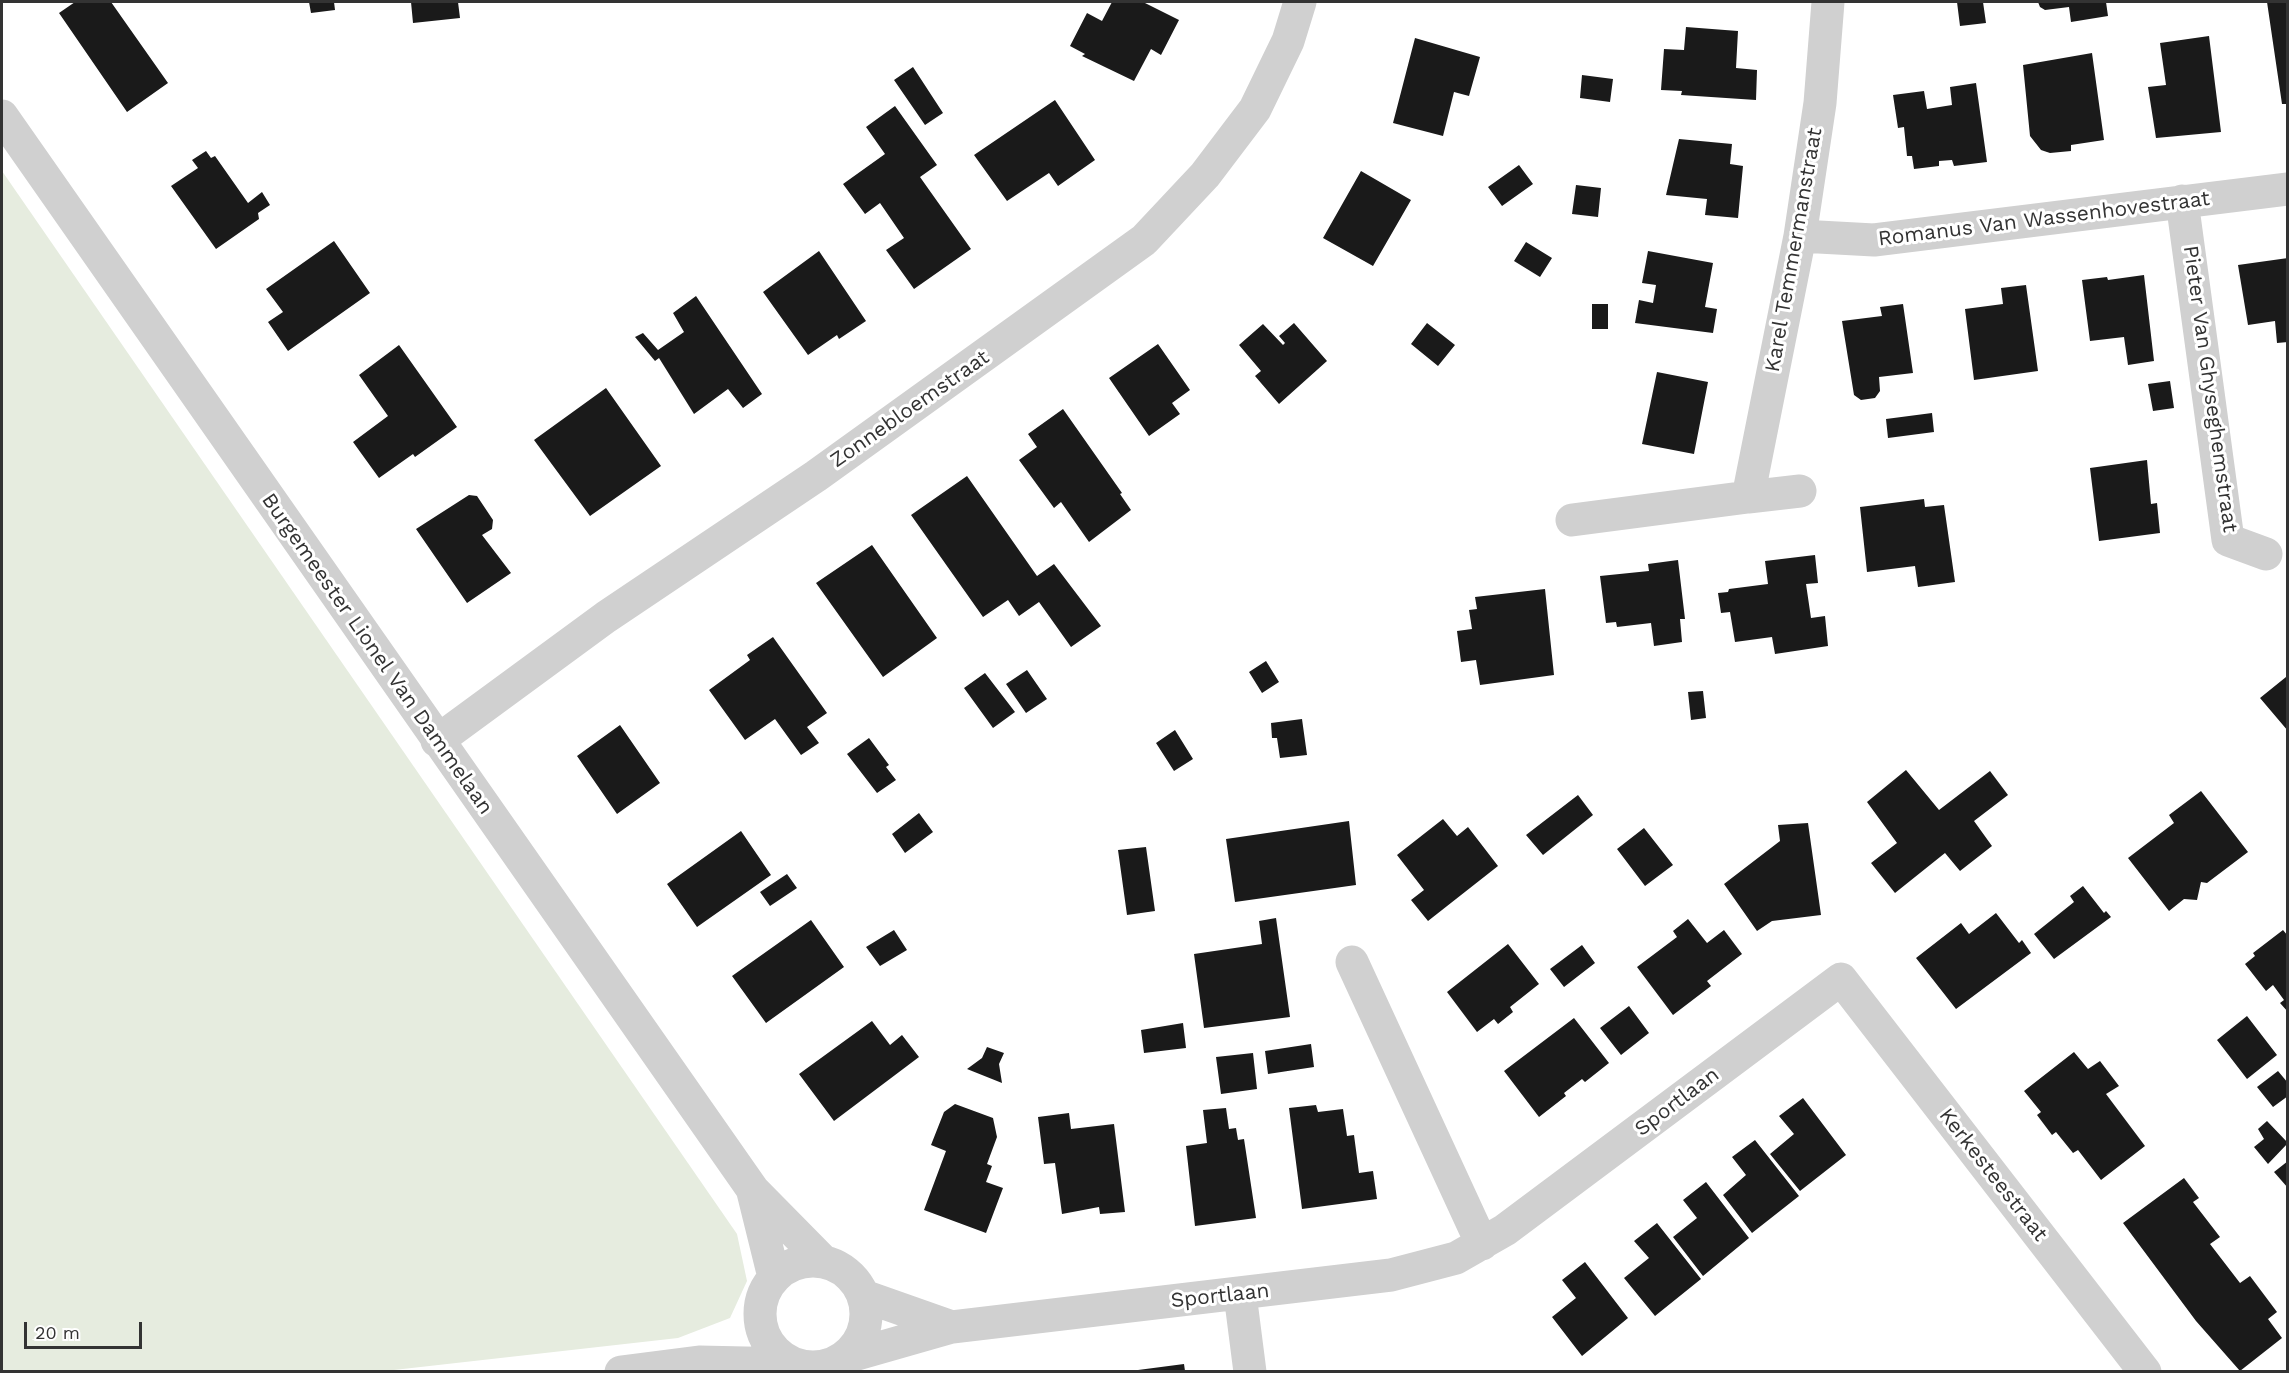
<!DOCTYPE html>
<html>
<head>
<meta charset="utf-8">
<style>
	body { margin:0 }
	#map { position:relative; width:2289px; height:1373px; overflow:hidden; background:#fff; font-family:"Work Sans",sans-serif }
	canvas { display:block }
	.frame { position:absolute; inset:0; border:3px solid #333; pointer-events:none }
	.scale { position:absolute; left:24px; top:1322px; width:118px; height:27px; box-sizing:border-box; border:3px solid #333; border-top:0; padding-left:8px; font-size:18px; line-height:21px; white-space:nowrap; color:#333; -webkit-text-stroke:4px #fff; paint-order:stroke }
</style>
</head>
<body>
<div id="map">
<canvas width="2289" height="1373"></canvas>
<div class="frame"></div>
<div class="scale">20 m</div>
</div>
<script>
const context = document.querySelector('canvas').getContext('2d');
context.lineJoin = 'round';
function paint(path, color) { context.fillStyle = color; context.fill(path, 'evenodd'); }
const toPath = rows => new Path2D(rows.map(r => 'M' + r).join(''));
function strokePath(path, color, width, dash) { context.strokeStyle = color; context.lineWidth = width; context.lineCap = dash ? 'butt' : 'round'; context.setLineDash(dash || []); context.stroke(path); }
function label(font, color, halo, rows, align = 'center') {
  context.font = font + ' "Work Sans",sans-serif'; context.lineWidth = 6; context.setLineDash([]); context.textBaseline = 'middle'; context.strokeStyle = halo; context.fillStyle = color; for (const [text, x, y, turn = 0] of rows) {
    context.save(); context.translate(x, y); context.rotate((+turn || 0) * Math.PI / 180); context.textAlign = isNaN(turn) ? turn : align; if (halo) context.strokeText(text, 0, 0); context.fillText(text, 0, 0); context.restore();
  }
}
paint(toPath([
	[2,171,737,1234,747,1281,730,1318,678,1338,385,1371,2,1371]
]), '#e6ecdf');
paint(toPath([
	[75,2,111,2,168,83,127,112,59,13],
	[309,2,334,2,335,10,311,13],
	[411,2,458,2,460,18,413,23],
	[1112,2,1143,2,1179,20,1161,55,1151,49,1134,81,1082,56,1085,54,1070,46,1087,13,1102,21],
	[1957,2,1983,2,1986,23,1960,26],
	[2038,2,2106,2,2108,16,2071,22,2069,7,2045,10,2040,7],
	[2267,2,2288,2,2288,104,2282,104],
	[1686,27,1738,31,1736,68,1757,70,1756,100,1681,95,1682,91,1661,90,1664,49,1684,50],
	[2209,36,2221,132,2156,138,2148,87,2166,85,2160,43],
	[1415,38,1480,57,1469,96,1454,92,1443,136,1393,123],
	[2092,53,2104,140,2071,145,2071,151,2050,153,2041,150,2030,136,2023,65],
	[913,67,943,113,925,125,894,80],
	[1582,75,1613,79,1610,102,1580,98],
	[1976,83,1987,162,1954,166,1952,160,1939,161,1939,166,1914,169,1912,156,1907,156,1904,127,1898,128,1893,95,1924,91,1927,109,1952,105,1950,87],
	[1055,100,1095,160,1058,186,1049,173,1007,201,974,155],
	[895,106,937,165,920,177,971,249,914,289,886,250,904,238,880,203,865,214,843,184,885,154,866,127],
	[1679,139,1732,144,1730,164,1743,166,1738,218,1705,215,1707,199,1666,195],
	[206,151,211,158,215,156,248,203,262,192,270,205,258,213,259,219,216,249,171,186,198,168,192,160],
	[1519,165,1533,184,1502,206,1488,187],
	[1361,171,1411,200,1373,266,1323,238],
	[1576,185,1601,188,1598,217,1572,214],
	[334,241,370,293,288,351,268,322,283,312,266,289],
	[1526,242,1552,258,1540,277,1514,261],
	[819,251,866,321,839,339,837,335,808,355,763,292],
	[1648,251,1713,263,1705,307,1717,309,1713,333,1635,323,1639,300,1653,303,1656,285,1642,283],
	[2288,258,2288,342,2277,343,2275,321,2248,325,2238,265],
	[2144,275,2154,361,2128,365,2124,337,2090,341,2082,280,2107,277,2108,280],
	[2026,285,2038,371,1974,380,1965,309,2003,304,2001,288],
	[696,296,762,394,743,408,728,389,694,414,659,358,655,361,635,337,643,333,658,350,684,332,673,313],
	[1592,304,1608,304,1608,329,1592,329],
	[1903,304,1913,373,1879,377,1880,391,1875,398,1861,400,1854,395,1842,321,1882,316,1880,307],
	[1294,323,1327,361,1279,404,1255,376,1261,371,1239,345,1263,324,1283,345,1285,343,1279,336],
	[1427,323,1455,345,1438,366,1411,344],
	[1158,344,1190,390,1172,403,1180,414,1149,436,1109,378],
	[399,345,457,427,415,457,413,454,379,478,353,442,388,416,359,375],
	[1657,372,1708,382,1694,454,1642,444],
	[2170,381,2174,408,2153,411,2148,384],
	[606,388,661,466,590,516,534,440],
	[1063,409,1122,493,1120,494,1131,510,1089,542,1061,502,1054,508,1019,460,1037,447,1028,434],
	[1932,413,1934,432,1888,438,1886,419],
	[2147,460,2151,504,2157,503,2160,533,2099,541,2090,468],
	[967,476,1037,576,1054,564,1101,626,1071,647,1039,602,1019,616,1008,600,983,617,911,515],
	[469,495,477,496,493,520,492,529,482,535,511,573,467,603,416,529],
	[1924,499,1925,507,1944,505,1955,582,1918,587,1915,566,1867,572,1860,507],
	[872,545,937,638,883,677,816,583],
	[1815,555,1818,583,1806,584,1811,618,1825,616,1828,646,1775,654,1772,637,1735,642,1730,612,1721,613,1718,593,1728,592,1729,589,1768,584,1765,561],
	[1678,560,1685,619,1680,619,1682,642,1654,646,1651,623,1617,627,1616,622,1606,623,1600,576,1649,571,1648,564],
	[1545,589,1554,675,1480,685,1476,660,1461,662,1457,631,1472,629,1469,610,1477,609,1475,597],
	[773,637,827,713,807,727,819,743,801,755,775,719,745,740,709,690,750,660,747,655],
	[1266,661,1279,682,1262,693,1249,672],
	[1027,670,1047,699,1026,713,1006,684],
	[985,673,1015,712,993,728,964,688],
	[2286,677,2288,679,2288,731,2260,698],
	[1703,691,1706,718,1691,720,1688,692],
	[1302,719,1307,755,1280,758,1277,738,1272,738,1271,723],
	[620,725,660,783,617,814,577,756],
	[1175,730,1193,759,1174,771,1156,743],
	[869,738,889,765,886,767,896,780,877,793,847,754],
	[1906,770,1939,810,1990,771,2008,795,1974,821,1992,846,1960,871,1945,853,1895,893,1871,863,1897,843,1867,802],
	[2201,791,2248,852,2207,883,2201,882,2197,900,2184,899,2169,911,2128,858,2174,823,2169,815],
	[1578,795,1593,815,1543,855,1526,835],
	[919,813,933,832,905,853,892,834],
	[1443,819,1457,836,1468,827,1498,866,1428,921,1411,900,1424,890,1397,855],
	[1349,821,1356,885,1235,902,1226,839],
	[1808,823,1821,915,1772,921,1757,931,1724,884,1780,841,1778,825],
	[1644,828,1673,865,1645,886,1617,849],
	[741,831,771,875,697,927,667,884],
	[1146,847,1155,911,1127,915,1118,850],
	[787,874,797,888,770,906,760,892],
	[2083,886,2104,913,2106,911,2111,917,2054,959,2034,934,2074,902,2070,896],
	[1996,913,2019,943,2022,940,2031,953,1956,1009,1916,958,1961,923,1969,934],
	[1276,918,1290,1017,1204,1028,1194,954,1262,944,1259,921],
	[1688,919,1707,943,1724,930,1742,954,1707,981,1711,986,1673,1015,1637,967,1677,937,1673,931],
	[811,920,844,967,766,1023,732,976],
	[894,930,907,950,880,966,866,947],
	[2283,930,2288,936,2288,1012,2280,1003,2284,1000,2273,985,2266,991,2245,964,2255,956,2253,953],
	[1508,944,1539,984,1510,1007,1513,1012,1498,1024,1494,1019,1477,1032,1447,992],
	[1582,945,1595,963,1564,987,1550,969],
	[1629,1006,1649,1033,1621,1055,1600,1028],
	[2247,1016,2277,1055,2247,1079,2217,1040],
	[1574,1018,1609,1063,1585,1082,1582,1079,1564,1093,1566,1096,1539,1117,1504,1071],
	[872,1021,890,1045,902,1035,919,1057,834,1121,799,1074],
	[1183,1023,1186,1048,1144,1053,1141,1030],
	[1311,1044,1314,1067,1268,1074,1265,1051],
	[987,1047,1004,1053,999,1064,1002,1083,967,1069,982,1058],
	[2074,1052,2088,1069,2100,1061,2119,1086,2106,1094,2145,1146,2101,1180,2078,1150,2073,1153,2056,1132,2052,1135,2037,1115,2041,1112,2024,1091],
	[1253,1053,1257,1089,1221,1094,1216,1057],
	[2278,1071,2288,1083,2288,1096,2273,1107,2257,1087],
	[1803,1098,1846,1155,1800,1191,1770,1154,1794,1134,1779,1116],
	[955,1104,993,1118,997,1137,987,1164,992,1166,986,1182,1003,1188,986,1233,924,1210,946,1151,931,1145,944,1112],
	[1316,1105,1318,1112,1343,1109,1347,1136,1354,1135,1359,1173,1373,1171,1377,1199,1302,1209,1289,1108],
	[1226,1108,1229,1129,1236,1128,1238,1140,1244,1139,1256,1218,1195,1226,1186,1146,1207,1143,1203,1110],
	[1069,1113,1071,1129,1114,1124,1125,1212,1100,1214,1099,1207,1062,1214,1055,1163,1044,1164,1038,1117],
	[2267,1121,2288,1143,2268,1164,2254,1147,2264,1139,2258,1129],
	[1755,1140,1799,1196,1752,1233,1723,1195,1746,1175,1732,1157],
	[2288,1161,2288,1188,2274,1172],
	[2184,1178,2199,1198,2193,1202,2220,1237,2210,1244,2240,1283,2250,1276,2277,1312,2268,1319,2282,1338,2240,1371,2196,1321,2123,1223],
	[1706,1182,1749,1238,1703,1276,1673,1237,1697,1218,1683,1200],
	[1657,1223,1701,1279,1655,1316,1624,1278,1649,1258,1634,1241],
	[1585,1262,1628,1318,1582,1356,1552,1317,1576,1298,1562,1280],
	[1184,1364,1185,1371,1138,1371,1138,1370]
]), '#1a1a1a');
strokePath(toPath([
	[2,116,753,1190,823,1261],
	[2182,201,2228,540,2266,554],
	[1800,236,1874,240,2288,189],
	[1800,491,1748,497,1800,236,1820,103,1828,2],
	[1572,520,1748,497],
	[437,741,606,617,816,476,1144,240,1205,175,1255,109,1288,41,1300,2],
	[1352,962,1482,1244],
	[753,1192,774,1277],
	'760 1314a53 53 0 1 1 106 0a53 53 0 1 1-106 0Z',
	[1240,1294,1250,1372],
	[864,1296,952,1327],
	[847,1357,952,1327,1391,1275,1456,1258,1505,1230,1841,979,2145,1372],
	[621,1372,699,1362,792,1364]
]), '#d0d0d0', 33);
label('21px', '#333', '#fff', [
	["Romanus Van Wassenhovestraat",2044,219,-7],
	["Karel Temmermanstraat",1794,250,-80],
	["Pieter Van Ghyseghemstraat",2210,389,82],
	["Zonnebloemstraat",910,409,-35],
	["Burgemeester Lionel Van Dammelaan",377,654,55],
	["Sportlaan",1677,1102,-37],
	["Kerkesteestraat",1993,1175,52],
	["Sportlaan",1220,1296,-6]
]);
</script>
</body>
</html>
